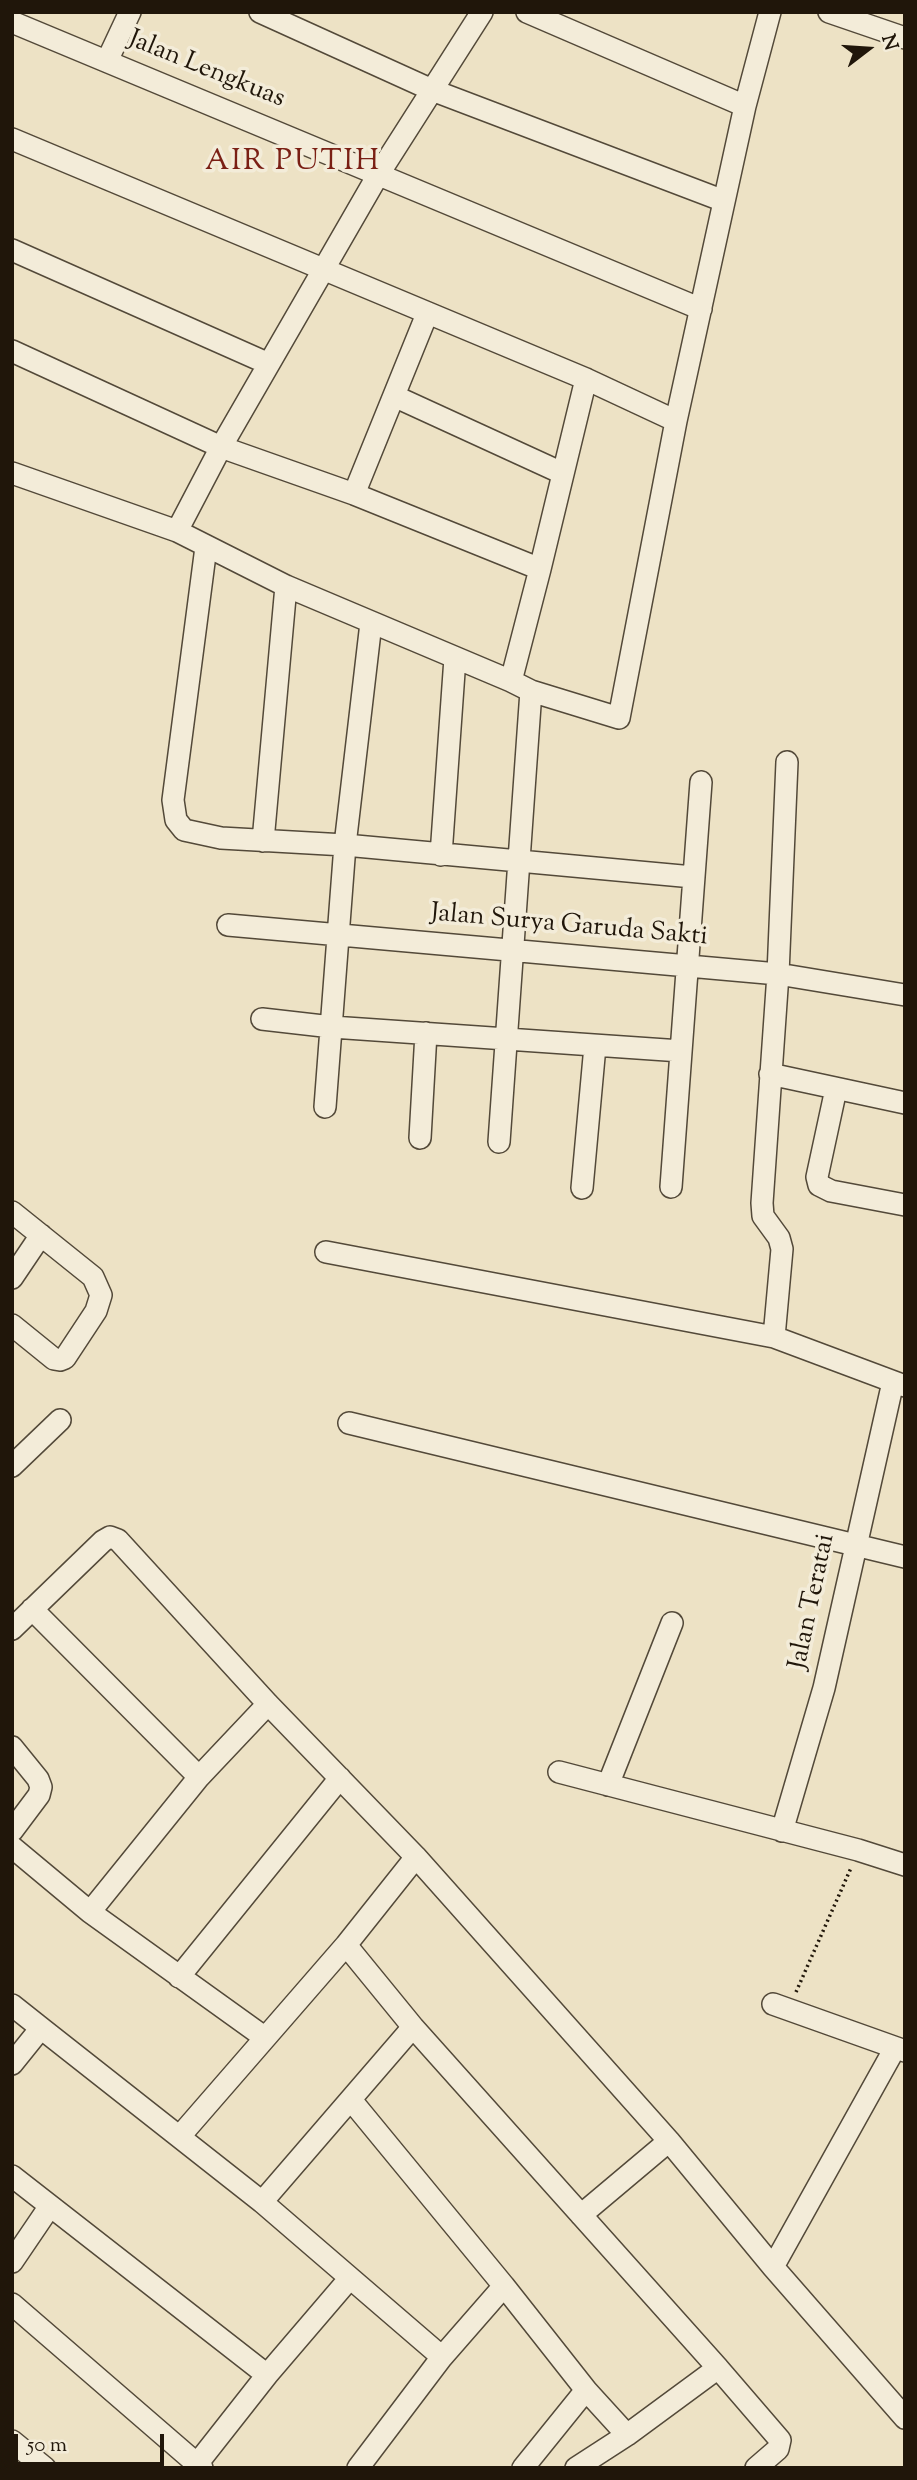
<!DOCTYPE html>
<html>
<head>
<meta charset="utf-8">
<style>
	body { margin:0 }
	#map { position:relative; width:917px; height:2480px; overflow:hidden; background:#ede2c5; font-family:"Sorts Mill Goudy",serif }
	canvas { display:block }
	.frame { position:absolute; inset:0; border:14px solid #20160a; pointer-events:none }
	.north { position:absolute; left:833px; top:14px; width:70px; height:70px; -webkit-text-stroke:5px #f3ecd9; paint-order:stroke; rotate:73deg; font-size:19px; font-weight:700; line-height:28px; text-align:center; color:#20160a }
	.north::after { content:''; display:block; margin:auto; width:24px; height:32px; background:#20160a; clip-path:polygon(50% 0,100% 100%,50% 72%,0 100%) }
	.scale { position:absolute; left:14px; top:2434px; width:150px; height:32px; box-sizing:border-box; border:4px solid #20160a; border-top:0; padding-left:9px; font-size:21px; line-height:24px; white-space:nowrap; color:#20160a; -webkit-text-stroke:5px #f3ecd9; paint-order:stroke }
</style>
</head>
<body>
<div id="map">
<canvas width="917" height="2480"></canvas>
<div class="frame"></div>
<div class="north">N</div>
<div class="scale">50 m</div>
</div>
<script>
const context = document.querySelector('canvas').getContext('2d');
context.lineJoin = 'round';
const toPath = rows => new Path2D(rows.map(r => 'M' + r).join(''));
function strokePath(path, color, width, dash) { context.strokeStyle = color; context.lineWidth = width; context.lineCap = dash ? 'butt' : 'round'; context.setLineDash(dash || []); context.stroke(path); }
function label(font, color, halo, rows, align = 'center') {
  context.font = font + ' "Sorts Mill Goudy",serif'; context.lineWidth = 7; context.setLineDash([]); context.textBaseline = 'middle'; context.strokeStyle = halo; context.fillStyle = color; for (const [text, x, y, turn = 0] of rows) {
    context.save(); context.translate(x, y); context.rotate((+turn || 0) * Math.PI / 180); context.textAlign = isNaN(turn) ? turn : align; if (halo) context.strokeText(text, 0, 0); context.fillText(text, 0, 0); context.restore();
  }
}
const street = toPath([
	[260,12,432,90,724,201],
	[527,12,745,106],
	[829,12,905,38],
	[12,22,701,309],
	[107,61,130,12],
	[12,139,586,379,676,421],
	[12,250,269,364],
	[12,351,221,447,354,494,540,569,511,681,286,586,177,531,12,473],
	[394,396,562,473],
	[354,494,427,314],
	[177,531,221,447,378,175,482,12],
	[206,547,173,800,176,820,184,830,221,838,345,845,693,877],
	[540,569,586,379],
	[511,681,531,691,619,718,676,421,745,106,770,12],
	[263,841,286,586],
	[441,855,455,658],
	[228,925,778,974,905,995],
	[262,1019,332,1027,681,1051],
	[770,1074,905,1103],
	[836,1089,817,1177,819,1185,831,1191,905,1205],
	[325,1107,345,845,371,623],
	[420,1138,426,1033],
	[499,1142,531,691],
	[671,1187,701,782],
	[582,1188,595,1046],
	[12,1212,93,1277,101,1295,96,1311,65,1358,60,1360,54,1359,12,1325],
	[326,1252,774,1337,905,1386],
	[12,1278,41,1235],
	[774,1337,782,1249,779,1238,763,1216,762,1203,778,974,787,762],
	[349,1423,905,1557],
	[12,1466,60,1420],
	[32,1609,199,1777],
	[12,1629,103,1541,110,1537,118,1540,268,1704,416,1857],
	[12,1747,38,1779,41,1787,39,1795,12,1831],
	[559,1772,858,1850,905,1865],
	[608,1785,672,1623],
	[782,1831,824,1688,893,1382],
	[12,1847,90,1912,199,1777,268,1704],
	[90,1912,264,2037],
	[346,1945,413,2027,718,2368,627,2435,576,2468],
	[179,1977,340,1778],
	[773,2004,905,2051],
	[12,2005,41,2028,12,2064],
	[41,2028,262,2202,442,2357,358,2468],
	[351,2100,504,2286,442,2357],
	[180,2136,346,1945,416,1857,669,2141,773,2267,905,2418],
	[12,2176,267,2375,197,2464,202,2468],
	[262,2202,413,2027],
	[581,2215,669,2141],
	[12,2262,50,2206],
	[773,2267,895,2048],
	[504,2286,586,2390,523,2468],
	[12,2304,197,2464],
	[718,2368,780,2440,778,2449,756,2468],
	[267,2375,350,2278],
	[586,2390,627,2435],
	[12,2441,45,2468]
]);
strokePath(street, '#534939', 24);
strokePath(toPath([
	[796,1992,851,1868]
]), '#20160a', 3.5, [2, 3.5]);
strokePath(street, '#f3ecd9', 21);
label('26px', '#20160a', '#f3ecd9', [
	["Jalan Lengkuas",206,71,22],
	["Jalan Surya Garuda Sakti",569,927,5],
	["Jalan Teratai",814,1602,-78]
]);
context.letterSpacing = '2px';
label('30px', '#7a1f14', '#f3ecd9', [
	["AIR PUTIH",293,164]
]);
context.letterSpacing = '0px';
</script>
</body>
</html>
